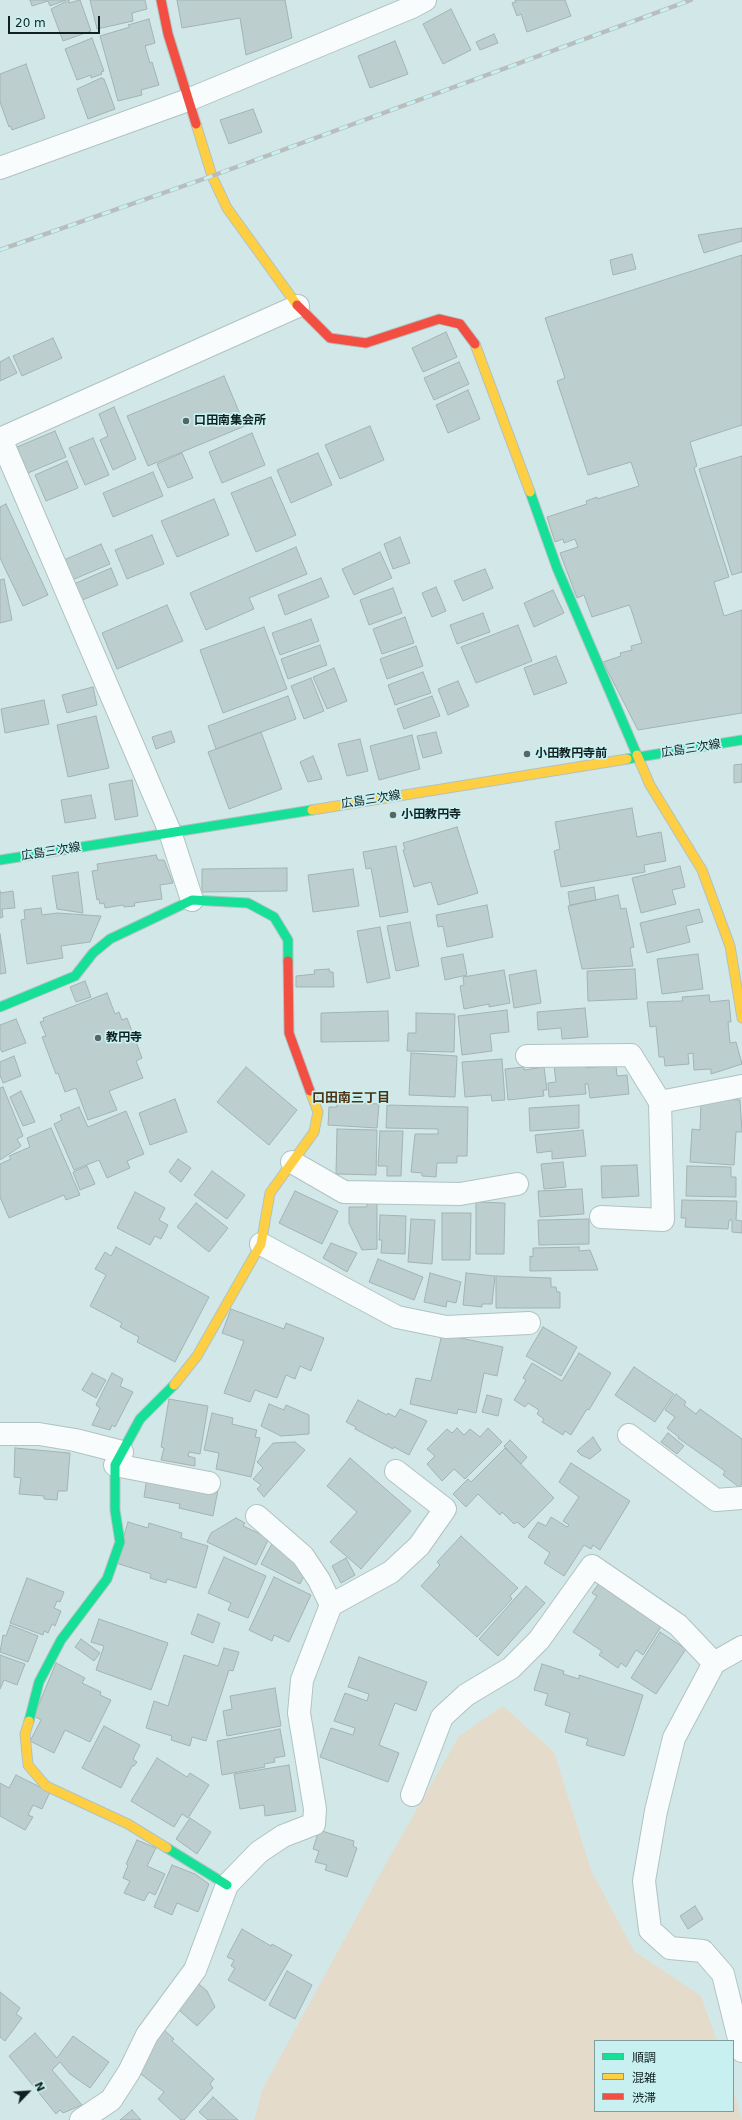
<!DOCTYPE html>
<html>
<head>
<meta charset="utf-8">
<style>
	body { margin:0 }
	#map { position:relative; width:742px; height:2120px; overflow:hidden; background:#d2e8e8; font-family:"DejaVu Sans","Noto Sans JP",sans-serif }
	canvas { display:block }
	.legend { position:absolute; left:594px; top:2040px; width:140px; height:72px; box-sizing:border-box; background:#c9f0f1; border:1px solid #7f9d9d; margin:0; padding:5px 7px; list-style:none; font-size:12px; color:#112020 }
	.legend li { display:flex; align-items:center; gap:8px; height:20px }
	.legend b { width:20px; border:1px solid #7f9d9d }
	.north { position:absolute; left:8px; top:2072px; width:40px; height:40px; -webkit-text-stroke:3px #c9f0f1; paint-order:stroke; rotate:65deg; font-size:11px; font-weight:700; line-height:16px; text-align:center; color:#112020 }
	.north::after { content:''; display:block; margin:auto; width:14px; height:18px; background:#112020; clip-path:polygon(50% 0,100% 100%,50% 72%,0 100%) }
	.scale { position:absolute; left:8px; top:16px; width:92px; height:18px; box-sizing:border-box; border:2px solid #112020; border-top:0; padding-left:5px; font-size:12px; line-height:14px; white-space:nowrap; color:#112020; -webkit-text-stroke:3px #c9f0f1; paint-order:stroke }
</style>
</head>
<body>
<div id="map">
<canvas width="742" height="2120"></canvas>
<ul class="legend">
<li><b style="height:5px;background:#16e098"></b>順調</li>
<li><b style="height:5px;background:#ffcf43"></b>混雑</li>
<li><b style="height:5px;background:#f24e42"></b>渋滞</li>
</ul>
<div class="north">N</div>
<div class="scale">20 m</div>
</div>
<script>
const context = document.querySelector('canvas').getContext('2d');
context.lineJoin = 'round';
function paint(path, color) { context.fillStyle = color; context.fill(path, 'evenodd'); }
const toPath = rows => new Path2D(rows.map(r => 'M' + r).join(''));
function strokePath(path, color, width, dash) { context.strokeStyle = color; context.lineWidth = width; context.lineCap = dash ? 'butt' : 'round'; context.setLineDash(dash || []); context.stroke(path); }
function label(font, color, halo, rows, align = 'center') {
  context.font = font + ' "DejaVu Sans","Noto Sans JP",sans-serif'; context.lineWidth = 3.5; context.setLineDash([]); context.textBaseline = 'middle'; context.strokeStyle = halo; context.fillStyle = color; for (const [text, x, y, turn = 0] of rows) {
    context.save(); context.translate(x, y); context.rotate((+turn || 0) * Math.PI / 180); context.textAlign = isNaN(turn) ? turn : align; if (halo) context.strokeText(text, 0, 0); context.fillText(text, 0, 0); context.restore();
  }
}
paint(toPath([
	[503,1706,554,1752,591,1870,634,1951,701,1996,717,2041,595,2041,595,2111,733,2111,733,2089,742,2120,254,2120,263,2088,394,1849,459,1736]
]), '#e4dbca');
const building = toPath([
	[30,0,66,0,50,6,48,1,32,6,30,0],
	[69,0,69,3,80,0,91,31,63,41,51,9,69,0],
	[90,0,145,0,147,9,132,13,133,21,97,29,90,0],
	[177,0,285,0,292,38,246,55,240,18,182,28,177,0],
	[515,0,565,0,571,16,527,32,521,14,517,16,512,3,516,2,515,0],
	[451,9,471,50,443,64,423,24,451,9],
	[149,19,155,43,145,46,150,63,152,62,159,85,141,90,142,95,118,101,100,36,130,27,128,25,149,19],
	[494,34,498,43,480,50,476,42,494,34],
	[92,38,104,71,101,72,102,74,91,78,91,75,77,80,65,49,92,38],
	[395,41,408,74,370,88,358,56,395,41],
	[26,64,45,118,12,130,11,126,9,127,0,102,0,74,26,64],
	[101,78,104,79,115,109,88,119,77,89,101,78],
	[253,109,262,132,229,144,220,120,253,109],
	[742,228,742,241,704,253,698,235,742,228],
	[632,254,636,269,613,275,610,260,632,254],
	[742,255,742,425,690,442,697,466,694,468,729,577,714,582,724,616,742,610,742,713,638,730,603,662,621,656,620,653,632,650,631,646,642,643,631,609,629,605,592,617,584,595,577,598,560,553,578,547,575,539,564,543,563,539,555,542,547,517,587,504,586,501,597,497,597,499,639,486,631,462,588,475,557,381,565,378,545,318,742,255],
	[446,332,457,357,423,372,412,348,446,332],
	[53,338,62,358,22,376,13,356,53,338],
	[9,357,17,373,0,381,0,362,9,357],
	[459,362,469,384,434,400,424,378,459,362],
	[224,376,245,426,148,466,127,416,224,376],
	[468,390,480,419,448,433,436,405,468,390],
	[114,407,136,459,113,470,100,440,108,436,99,414,114,407],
	[370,426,384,460,340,479,325,445,370,426],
	[55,431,66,457,28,473,17,447,55,431],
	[252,433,265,465,222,483,209,452,252,433],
	[93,438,109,475,85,485,69,448,93,438],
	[182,453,193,478,168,488,157,464,182,453],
	[318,453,332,485,291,503,277,470,318,453],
	[742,456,742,572,732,575,699,469,742,456],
	[67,461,78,488,46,501,35,475,67,461],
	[153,472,163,496,113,517,103,493,153,472],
	[271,477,296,535,256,552,231,493,271,477],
	[214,499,229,535,177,557,161,521,214,499],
	[6,504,48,595,23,606,0,558,0,507,6,504],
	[152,535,164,564,127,579,115,550,152,535],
	[400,537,410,563,393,569,384,544,400,537],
	[101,544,110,564,72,580,64,560,101,544],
	[296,547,307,574,249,598,254,609,206,630,190,593,296,547],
	[380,552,392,578,354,595,342,569,380,552],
	[111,568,118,585,80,601,74,584,111,568],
	[485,569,493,588,463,601,454,581,485,569],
	[321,578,329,597,285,615,278,595,321,578],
	[4,579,12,620,0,623,0,580,4,579],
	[436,587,446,611,432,617,422,593,436,587],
	[393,588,402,613,369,625,360,600,393,588],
	[553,590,564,613,534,627,524,603,553,590],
	[167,605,183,641,117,669,102,633,167,605],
	[483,613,490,632,457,644,450,625,483,613],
	[405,617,414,643,382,654,373,629,405,617],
	[311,619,319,641,280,655,272,633,311,619],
	[518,625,532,661,476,683,461,647,518,625],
	[264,627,287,689,223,713,200,650,264,627],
	[320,645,327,665,288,679,281,659,320,645],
	[416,646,423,666,387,679,380,659,416,646],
	[556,656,567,683,534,695,524,668,556,656],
	[334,668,347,701,327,709,313,677,334,668],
	[423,672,431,693,395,705,388,685,423,672],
	[311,678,324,711,304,719,291,686,311,678],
	[458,681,469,706,448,715,438,689,458,681],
	[93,687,97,705,67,713,62,695,93,687],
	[288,696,296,719,216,749,208,726,288,696],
	[432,696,440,716,404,729,397,709,432,696],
	[44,700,49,724,5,733,1,709,44,700],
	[96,716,109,768,68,777,57,725,96,716],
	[171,731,175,742,156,749,152,737,171,731],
	[261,732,282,789,229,809,208,752,261,732],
	[436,732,442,753,423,758,417,736,436,732],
	[412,735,420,769,379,780,370,746,412,735],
	[360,739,368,771,347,776,338,744,360,739],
	[313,756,322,779,308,782,300,762,313,756],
	[742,764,742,782,734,783,734,765,742,764],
	[132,780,138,816,115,820,109,784,132,780],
	[91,795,96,818,65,823,61,800,91,795],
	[632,808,637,837,661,832,666,861,644,865,645,872,561,887,554,851,560,849,555,822,632,808],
	[457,827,478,893,438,905,431,882,414,887,403,850,405,849,403,843,457,827],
	[396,846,408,912,380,917,371,868,366,869,363,852,396,846],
	[156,855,158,860,164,860,173,883,160,885,162,899,134,903,135,906,124,907,123,905,105,908,104,903,100,904,99,899,97,900,92,871,98,870,97,864,156,855],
	[680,866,685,887,672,890,676,904,641,913,632,878,680,866],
	[287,868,287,891,202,892,202,869,287,868],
	[353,869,359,906,313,912,308,875,353,869],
	[78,872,83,913,57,909,52,876,78,872],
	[594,887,596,900,570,905,568,892,594,887],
	[0,891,0,893,13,891,15,908,2,909,3,917,0,918,0,891],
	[618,895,621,909,626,908,634,947,630,948,633,966,582,969,568,906,618,895],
	[487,905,493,937,447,947,443,926,438,927,436,915,487,905],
	[41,908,42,915,57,913,101,916,90,942,61,946,63,958,27,964,21,920,25,919,24,910,41,908],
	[699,909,703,922,686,926,690,942,647,953,640,923,699,909],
	[410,922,419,966,396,971,387,926,410,922],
	[380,927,390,978,367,983,357,931,380,927],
	[0,934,6,973,0,974,0,934],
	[463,954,467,975,445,980,441,958,463,954],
	[698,954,703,989,662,994,657,959,698,954],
	[329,969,330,972,333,972,334,987,296,987,296,976,315,974,314,970,329,969],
	[635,969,637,999,588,1001,587,971,635,969],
	[504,970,510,1003,489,1007,489,1004,464,1009,460,986,464,985,463,977,504,970],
	[536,970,541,1003,514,1008,509,975,536,970],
	[85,981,91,997,76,1002,70,987,85,981],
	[107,993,115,1014,119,1012,122,1020,127,1018,142,1058,136,1061,143,1078,109,1091,117,1110,88,1120,76,1088,65,1092,58,1073,56,1074,42,1037,46,1036,40,1022,44,1021,43,1018,107,993],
	[709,995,710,1002,729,1000,731,1022,728,1022,730,1043,736,1042,742,1064,711,1074,711,1069,694,1070,693,1053,688,1054,689,1064,665,1066,664,1057,659,1057,656,1026,650,1027,647,1002,683,1001,682,997,709,995],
	[585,1008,588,1037,562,1039,561,1028,538,1030,537,1012,585,1008],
	[507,1010,509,1032,490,1034,492,1051,462,1055,458,1016,507,1010],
	[388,1011,389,1041,321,1042,321,1013,388,1011],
	[416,1013,455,1014,454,1052,407,1051,408,1033,416,1033,416,1013],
	[16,1019,26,1043,2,1052,0,1048,0,1025,16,1019],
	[411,1053,457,1056,455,1097,409,1095,411,1053],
	[14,1056,21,1076,3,1083,0,1075,0,1062,14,1056],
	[502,1059,505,1100,492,1101,491,1095,465,1097,462,1062,502,1059],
	[554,1065,587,1066,586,1068,616,1065,617,1076,627,1075,629,1094,590,1098,588,1084,585,1084,586,1094,549,1097,548,1083,556,1082,554,1065],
	[246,1067,297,1110,269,1145,217,1102,246,1067],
	[524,1067,524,1070,544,1067,547,1090,543,1090,544,1096,508,1100,505,1069,524,1067],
	[3,1087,23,1136,17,1139,21,1146,0,1160,0,1088,3,1087],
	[21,1091,35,1122,23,1126,10,1097,21,1091],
	[708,1098,740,1100,742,1132,736,1132,734,1165,690,1162,692,1129,700,1130,701,1103,708,1098],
	[175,1099,187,1132,150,1145,139,1113,175,1099],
	[337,1102,379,1104,377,1128,328,1125,329,1107,337,1107,337,1102],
	[387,1105,468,1107,467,1156,457,1156,457,1163,437,1163,436,1177,422,1176,422,1173,411,1172,415,1134,438,1134,438,1129,386,1128,387,1105],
	[579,1105,579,1128,530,1131,529,1108,579,1105],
	[79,1107,88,1127,126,1111,144,1154,127,1161,130,1168,107,1178,99,1160,74,1170,54,1124,62,1120,60,1115,79,1107],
	[51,1128,80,1195,66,1200,64,1195,9,1218,0,1197,0,1164,11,1159,9,1156,30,1147,27,1138,51,1128],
	[337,1129,377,1130,376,1175,336,1174,337,1129],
	[583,1130,586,1156,552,1159,552,1151,537,1153,535,1135,583,1130],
	[380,1131,403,1131,401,1176,387,1176,387,1166,378,1166,380,1131],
	[178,1159,191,1168,181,1182,169,1172,178,1159],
	[563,1162,566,1187,544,1189,541,1164,563,1162],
	[637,1165,639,1196,602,1198,601,1166,637,1165],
	[87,1166,95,1184,80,1190,73,1172,87,1166],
	[687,1166,731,1167,731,1177,736,1177,736,1197,686,1196,687,1166],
	[212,1171,245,1195,227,1219,194,1195,212,1171],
	[582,1189,584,1214,540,1217,538,1191,582,1189],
	[295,1191,338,1211,322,1244,279,1223,295,1191],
	[135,1192,165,1208,159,1220,168,1225,161,1239,155,1236,150,1245,117,1228,135,1192],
	[682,1200,737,1201,736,1220,742,1221,742,1233,732,1232,732,1220,729,1220,728,1229,685,1227,686,1218,681,1218,682,1200],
	[476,1202,505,1203,504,1254,476,1254,476,1202],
	[196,1203,228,1228,209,1252,177,1227,196,1203],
	[367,1203,377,1203,377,1249,362,1250,349,1223,349,1207,367,1207,367,1203],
	[442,1213,471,1213,470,1260,442,1260,442,1213],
	[380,1215,406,1216,405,1254,381,1253,382,1240,379,1240,380,1215],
	[411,1219,435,1220,432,1264,408,1262,411,1219],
	[589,1219,589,1244,539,1245,538,1220,589,1219],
	[331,1243,357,1253,347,1272,323,1258,331,1243],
	[116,1247,209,1297,175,1362,137,1342,139,1337,120,1327,122,1323,90,1306,106,1275,95,1269,105,1252,111,1256,116,1247],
	[579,1247,579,1251,590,1250,598,1270,530,1271,530,1256,533,1257,533,1248,579,1247],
	[378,1259,423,1277,414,1300,369,1282,378,1259],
	[430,1273,461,1282,456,1303,447,1301,446,1307,424,1302,430,1273],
	[466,1273,495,1276,492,1304,482,1304,482,1307,463,1305,466,1273],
	[496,1276,551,1278,551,1287,556,1287,557,1292,560,1292,560,1308,496,1308,496,1276],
	[231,1309,284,1329,286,1323,324,1338,311,1371,300,1366,295,1379,286,1375,277,1398,255,1390,250,1402,224,1393,244,1341,222,1333,231,1309],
	[543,1327,577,1347,561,1376,526,1356,543,1327],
	[442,1334,503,1347,497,1376,484,1373,476,1413,458,1409,457,1414,410,1404,416,1378,431,1381,442,1334],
	[579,1353,611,1373,589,1410,587,1409,571,1435,565,1431,563,1435,542,1422,544,1419,537,1414,539,1410,528,1403,525,1407,514,1400,526,1380,523,1378,532,1363,562,1381,579,1353],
	[634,1367,674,1394,655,1422,615,1395,634,1367],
	[92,1373,106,1380,96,1398,82,1390,92,1373],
	[112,1373,123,1379,120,1386,133,1392,115,1427,112,1425,110,1430,92,1425,100,1408,96,1405,112,1373],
	[676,1394,686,1402,684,1405,696,1414,700,1409,742,1439,742,1484,739,1487,723,1475,725,1471,678,1438,679,1437,667,1428,675,1417,665,1410,676,1394],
	[487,1395,502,1399,498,1416,482,1412,487,1395],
	[169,1399,208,1406,200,1454,189,1452,188,1456,195,1458,195,1466,161,1460,164,1448,161,1447,169,1399],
	[358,1400,387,1415,388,1413,395,1417,400,1409,427,1421,409,1455,394,1447,393,1449,355,1429,356,1427,346,1422,358,1400],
	[269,1404,284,1410,286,1405,309,1415,309,1434,281,1436,261,1426,269,1404],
	[212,1413,233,1418,232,1424,257,1430,255,1437,260,1438,251,1477,216,1469,219,1453,204,1450,212,1413],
	[457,1428,464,1435,470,1429,480,1437,488,1428,502,1442,465,1479,454,1469,442,1481,427,1464,435,1456,427,1449,447,1429,452,1433,457,1428],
	[668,1433,684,1446,677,1454,661,1442,668,1433],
	[593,1437,601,1450,590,1459,581,1455,577,1451,593,1437],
	[510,1440,527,1457,521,1464,504,1446,510,1440],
	[295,1442,305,1450,264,1497,257,1489,261,1485,253,1479,263,1468,257,1462,273,1443,295,1442],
	[15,1448,70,1453,67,1491,58,1491,57,1500,44,1499,44,1496,19,1494,21,1478,14,1477,15,1448],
	[505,1448,554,1498,524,1528,517,1522,514,1524,502,1512,500,1515,478,1494,466,1507,453,1494,468,1479,471,1482,505,1448],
	[350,1458,411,1511,361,1569,330,1542,357,1512,327,1486,350,1458],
	[571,1463,630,1501,600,1550,593,1545,591,1549,584,1545,564,1576,544,1563,550,1553,528,1537,538,1522,546,1526,551,1517,567,1527,569,1525,563,1521,579,1497,559,1482,571,1463],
	[147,1477,218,1490,213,1516,179,1508,180,1504,144,1497,147,1477],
	[236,1518,245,1523,243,1526,269,1538,256,1565,207,1542,211,1533,236,1518],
	[128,1522,148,1528,149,1523,182,1533,181,1538,208,1546,196,1588,167,1579,166,1583,150,1578,151,1574,116,1563,128,1522],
	[461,1536,518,1588,510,1596,512,1599,477,1637,421,1586,440,1565,437,1562,461,1536],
	[273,1542,307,1570,300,1584,261,1564,273,1542],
	[224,1557,266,1576,248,1618,228,1610,231,1603,208,1593,224,1557],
	[346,1558,355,1575,341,1583,332,1566,346,1558],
	[274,1577,311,1595,289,1642,274,1635,272,1641,249,1630,274,1577],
	[27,1578,64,1592,60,1602,57,1601,54,1608,61,1611,55,1626,52,1624,48,1633,44,1631,43,1635,10,1623,27,1578],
	[600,1582,613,1591,611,1593,662,1625,643,1655,636,1650,626,1667,621,1663,618,1668,599,1655,602,1651,573,1632,597,1596,592,1593,600,1582],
	[526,1586,545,1603,498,1656,479,1639,526,1586],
	[198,1614,220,1623,213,1643,191,1634,198,1614],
	[99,1619,168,1643,151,1690,96,1670,104,1646,91,1642,99,1619],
	[10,1625,38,1636,28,1662,0,1652,3,1635,6,1636,10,1625],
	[660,1632,686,1649,656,1694,631,1678,660,1632],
	[81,1639,100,1653,94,1661,75,1647,81,1639],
	[224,1648,239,1652,233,1671,229,1670,206,1741,192,1737,190,1746,171,1740,172,1736,146,1728,154,1701,168,1706,184,1655,218,1666,224,1648],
	[0,1655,25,1664,17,1685,4,1680,0,1689,0,1655],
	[359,1657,427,1682,416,1711,395,1703,379,1745,399,1753,388,1782,320,1757,331,1728,353,1735,355,1728,334,1721,345,1693,367,1701,369,1694,348,1687,359,1657],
	[56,1663,85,1678,82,1683,101,1692,100,1695,111,1700,90,1742,65,1730,54,1753,30,1741,41,1720,34,1716,56,1663],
	[542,1664,564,1671,563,1674,579,1679,579,1675,643,1695,624,1756,586,1745,588,1739,565,1732,570,1713,545,1705,548,1694,534,1690,542,1664],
	[275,1688,281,1726,227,1736,223,1711,232,1709,230,1696,275,1688],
	[104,1726,140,1745,133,1759,137,1762,134,1766,132,1766,121,1788,82,1768,104,1726],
	[280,1729,285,1756,274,1758,275,1762,264,1764,265,1767,222,1775,217,1741,280,1729],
	[157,1758,187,1777,190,1773,209,1785,188,1818,182,1814,174,1827,131,1801,157,1758],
	[289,1765,296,1811,265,1816,264,1805,240,1809,234,1774,289,1765],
	[16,1775,50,1792,42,1809,33,1805,28,1815,33,1817,25,1830,0,1816,0,1783,9,1788,16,1775],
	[190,1818,211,1832,197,1854,176,1839,190,1818],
	[319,1830,354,1841,353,1846,357,1848,347,1877,325,1870,327,1865,315,1862,319,1851,313,1849,319,1830],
	[137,1840,156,1848,147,1866,165,1874,155,1895,149,1892,144,1901,124,1893,130,1881,123,1878,128,1865,126,1864,137,1840],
	[172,1865,195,1874,209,1884,198,1912,177,1903,172,1915,154,1907,172,1865],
	[695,1906,703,1919,688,1929,680,1916,695,1906],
	[242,1929,271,1946,272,1944,292,1955,265,2001,228,1980,235,1968,231,1966,234,1960,227,1957,242,1929],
	[287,1971,312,1985,295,2019,269,2005,287,1971],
	[193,1979,207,1991,215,2007,197,2026,172,2004,193,1979],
	[0,1992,20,2008,16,2014,22,2018,5,2041,0,2037,0,1992],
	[164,2030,174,2039,172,2041,214,2079,210,2084,213,2088,184,2120,181,2120,158,2099,164,2092,132,2067,164,2030],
	[35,2033,57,2058,73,2036,109,2062,90,2088,70,2074,60,2062,52,2070,82,2105,63,2113,60,2110,56,2114,9,2056,35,2033],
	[213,2097,238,2120,208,2120,199,2112,213,2097],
	[132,2110,141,2120,120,2120,132,2110]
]);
paint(building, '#bdcece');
strokePath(building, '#a2b3b3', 1);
const street = toPath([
	[0,168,188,100,412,7,425,0],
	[0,439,298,306],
	[1,439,170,832,192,900],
	[527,1056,631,1055,660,1102,663,1220,601,1217],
	[660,1102,742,1086],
	[292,1162,344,1192,460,1194,517,1184],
	[261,1244,397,1317,446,1327,529,1323],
	[0,1434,39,1434,75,1440,122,1452],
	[629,1435,716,1500,742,1498],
	[115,1465,209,1483],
	[257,1516,303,1556,319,1580,331,1605],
	[742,1647,714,1663,674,1738,656,1811,644,1881,650,1930,670,1948,703,1951,723,1974,742,2051],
	[412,1795,442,1717,466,1695,511,1668,539,1640,592,1566,678,1625,714,1663],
	[81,2120,111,2100,129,2072,147,2035,195,1970,227,1885,259,1852,283,1836,314,1824,315,1809,299,1713,302,1680,331,1605,391,1572,419,1546,445,1509,396,1471]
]);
const fast = toPath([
	[530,492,557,568,637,755],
	[627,759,742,740],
	[0,860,312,810],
	[0,1007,75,976,93,953,110,939,192,900,248,903,274,917,288,940,288,961],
	[29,1721,39,1682,61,1640,107,1579,120,1542,115,1510,115,1465,140,1419,174,1385],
	[167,1848,227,1885]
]);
const slow = toPath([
	[196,124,212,176,227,208,297,305],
	[475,344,530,492],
	[637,755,650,785,702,870,730,946,742,1018],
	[312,810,627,759],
	[174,1385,197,1356,261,1244,270,1193,314,1132,318,1112,310,1091],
	[29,1721,25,1734,28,1765,46,1786,128,1824,167,1848]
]);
const jam = toPath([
	[161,0,168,34,196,124],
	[297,305,330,338,366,343,439,319,460,324,475,344],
	[288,961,289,1033,310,1091]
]);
strokePath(street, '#b1c2c2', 24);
strokePath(fast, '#b1c2c2', 11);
strokePath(slow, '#b1c2c2', 11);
strokePath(jam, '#b1c2c2', 11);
strokePath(street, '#f8fcfc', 22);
strokePath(fast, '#16e098', 9);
strokePath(slow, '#ffcf43', 9);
strokePath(jam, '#f24e42', 9);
const rail = toPath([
	[0,250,212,176,691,0]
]);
strokePath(rail, '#b8bdbd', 4.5);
strokePath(rail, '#c9f0f1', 3, [9]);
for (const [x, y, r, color] of [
	[186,421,4,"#566"],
	[527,754,4,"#566"],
	[393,815,4,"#566"],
	[98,1038,4,"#566"]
]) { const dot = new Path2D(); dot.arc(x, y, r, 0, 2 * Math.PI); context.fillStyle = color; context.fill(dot); strokePath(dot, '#c9f0f1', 1.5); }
label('bold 12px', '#112020', '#c9f0f1', [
	["口田南集会所",194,421],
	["小田教円寺前",535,754],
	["小田教円寺",401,815],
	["教円寺",106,1038]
], 'left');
label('12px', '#112020', '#c9f0f1', [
	["広島三次線",691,749,-9],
	["広島三次線",371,800,-9],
	["広島三次線",51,852,-9]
]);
label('bold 13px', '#4e3213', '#c9f0f1', [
	["口田南三丁目",351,1099]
]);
</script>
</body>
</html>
